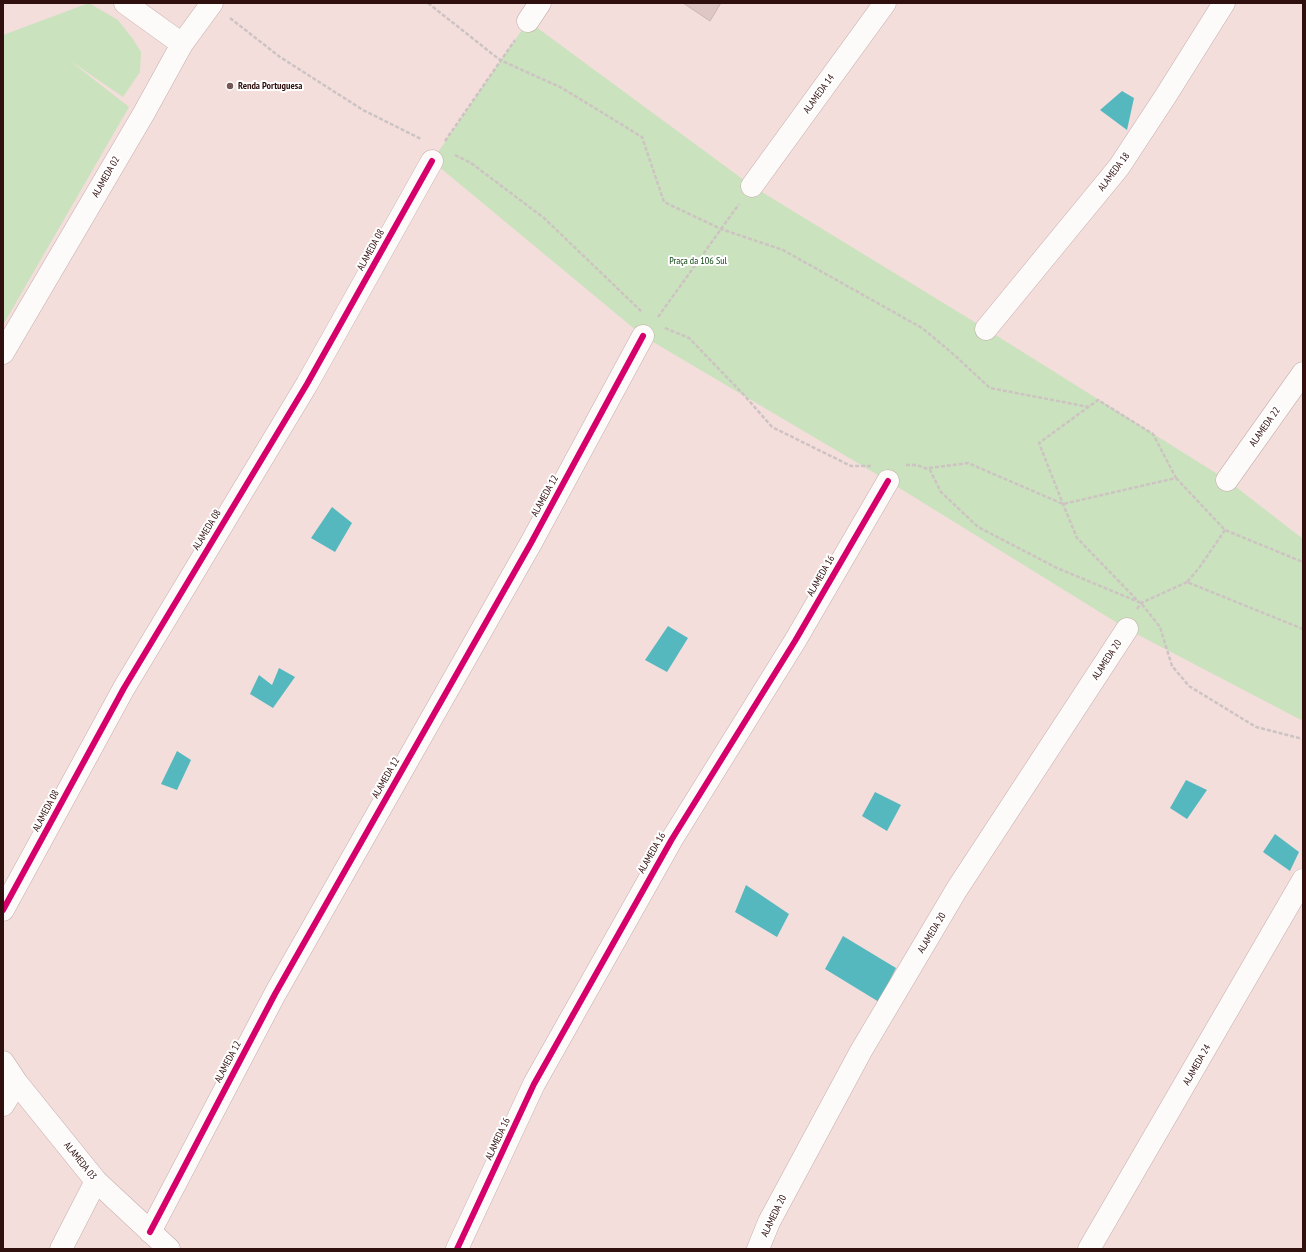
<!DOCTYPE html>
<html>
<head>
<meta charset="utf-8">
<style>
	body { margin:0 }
	#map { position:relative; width:1306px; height:1252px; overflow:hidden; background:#f3dedc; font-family:"PT Sans Narrow",sans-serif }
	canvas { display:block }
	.frame { position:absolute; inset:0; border:4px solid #30100f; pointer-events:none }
</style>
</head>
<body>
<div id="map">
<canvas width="1306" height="1252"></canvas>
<div class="frame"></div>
</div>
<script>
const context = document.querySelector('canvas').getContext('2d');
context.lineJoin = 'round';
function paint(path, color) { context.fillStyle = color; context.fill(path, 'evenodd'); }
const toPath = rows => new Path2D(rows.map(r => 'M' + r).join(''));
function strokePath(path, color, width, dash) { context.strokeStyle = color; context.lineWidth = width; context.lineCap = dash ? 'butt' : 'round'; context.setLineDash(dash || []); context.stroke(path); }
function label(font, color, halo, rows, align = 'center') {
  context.font = font + ' "PT Sans Narrow",sans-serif'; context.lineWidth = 4; context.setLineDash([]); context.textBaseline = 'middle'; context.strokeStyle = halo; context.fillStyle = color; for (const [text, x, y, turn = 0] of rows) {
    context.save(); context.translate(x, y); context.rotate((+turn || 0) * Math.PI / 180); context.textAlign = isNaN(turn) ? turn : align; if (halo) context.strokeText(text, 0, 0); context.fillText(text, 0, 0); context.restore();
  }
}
paint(toPath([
	[89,3,118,20,133,39,141,52,140,72,123,97,69,60,129,107,3,325,3,35],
	[528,21,752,186,986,329,1227,480,1303,539,1303,721,1127,629,888,481,643,336,432,161]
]), '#cae2bd');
paint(toPath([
	[1122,91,1134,98,1127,130,1100,110],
	[332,507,352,523,335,552,311,538],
	[668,626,688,638,667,672,645,660],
	[279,668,295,677,273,708,250,694,259,675,272,685],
	[177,751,191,760,177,790,161,784],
	[1186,780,1207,790,1187,819,1170,808],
	[875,792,901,805,887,831,862,816],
	[1275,834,1299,852,1290,871,1263,852],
	[746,885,789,914,777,937,735,912],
	[843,936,896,968,879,1002,825,969]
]), '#55b8be');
const building = toPath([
	[683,3,721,3,710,21,683,3]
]);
paint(building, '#dfc7c5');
strokePath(building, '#cdb4b2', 1);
const minor = toPath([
	[125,3,182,44],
	[528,21,540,3],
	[752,186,885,3],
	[986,329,1119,167,1165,97,1224,3],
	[3,353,144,113,182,44,212,3],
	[1227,480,1303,373],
	[3,910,124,688,307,384,432,161],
	[3,1062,17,1083,96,1181,169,1249],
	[3,1105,17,1083],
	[150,1232,275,994,531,543,643,336],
	[61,1249,96,1181],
	[457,1249,534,1084,672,839,795,641,888,481],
	[758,1249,769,1222,861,1051,957,889,1127,629],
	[1089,1249,1303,880]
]);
strokePath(minor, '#c5acaa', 23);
strokePath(toPath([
	[428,3,500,60,562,88,642,137,664,202,721,229,783,250,922,328,951,352,990,388,1089,407],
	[230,18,280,57,363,110,421,139],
	[445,141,515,40],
	[455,155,471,163,544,218,642,312],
	[658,317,739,204],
	[665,328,689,338,744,395,772,427,851,466,871,466],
	[906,465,917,465,930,470,941,492,978,527,1057,568,1141,603,1160,627,1172,666,1189,686,1256,727,1303,739],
	[929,468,968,463,1063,504,1176,478,1153,434,1098,400,1039,443,1063,504,1077,538,1139,602],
	[1176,478,1225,530,1303,562],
	[1225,530,1199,568,1187,582,1303,629],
	[1137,609,1141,603,1187,582]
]), '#cdc3c3', 2.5, [4, 2]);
strokePath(minor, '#fdfafa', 22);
strokePath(toPath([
	[3,910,124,688,307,384,432,161],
	[150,1232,275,994,531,543,643,336],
	[457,1249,534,1084,672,839,795,641,888,481]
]), '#d6006c', 6);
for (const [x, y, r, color] of [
	[230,86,4,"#745857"]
]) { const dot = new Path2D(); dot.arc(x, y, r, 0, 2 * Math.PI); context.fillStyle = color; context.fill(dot); strokePath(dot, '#fff', 1.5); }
label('bold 10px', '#30100f', '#fff', [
	["Renda Portuguesa",238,86]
], 'left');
label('10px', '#30100f', '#fff', [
	["ALAMEDA 14",819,94,-54],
	["ALAMEDA 18",1114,172,-53],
	["ALAMEDA 02",106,177,-60],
	["ALAMEDA 08",371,250,-61],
	["ALAMEDA 22",1265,427,-55],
	["ALAMEDA 12",545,496,-61],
	["ALAMEDA 08",207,530,-59],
	["ALAMEDA 16",821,576,-60],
	["ALAMEDA 20",1107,660,-57],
	["ALAMEDA 12",386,778,-60],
	["ALAMEDA 08",46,811,-62],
	["ALAMEDA 16",652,853,-60],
	["ALAMEDA 20",932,933,-59],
	["ALAMEDA 12",228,1062,-62],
	["ALAMEDA 24",1197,1065,-60],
	["ALAMEDA 16",498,1139,-65],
	["ALAMEDA 03",80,1161,51],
	["ALAMEDA 20",774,1216,-64]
]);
label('10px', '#053f07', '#fff', [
	["Praça da 106 Sul",698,261]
]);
</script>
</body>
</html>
